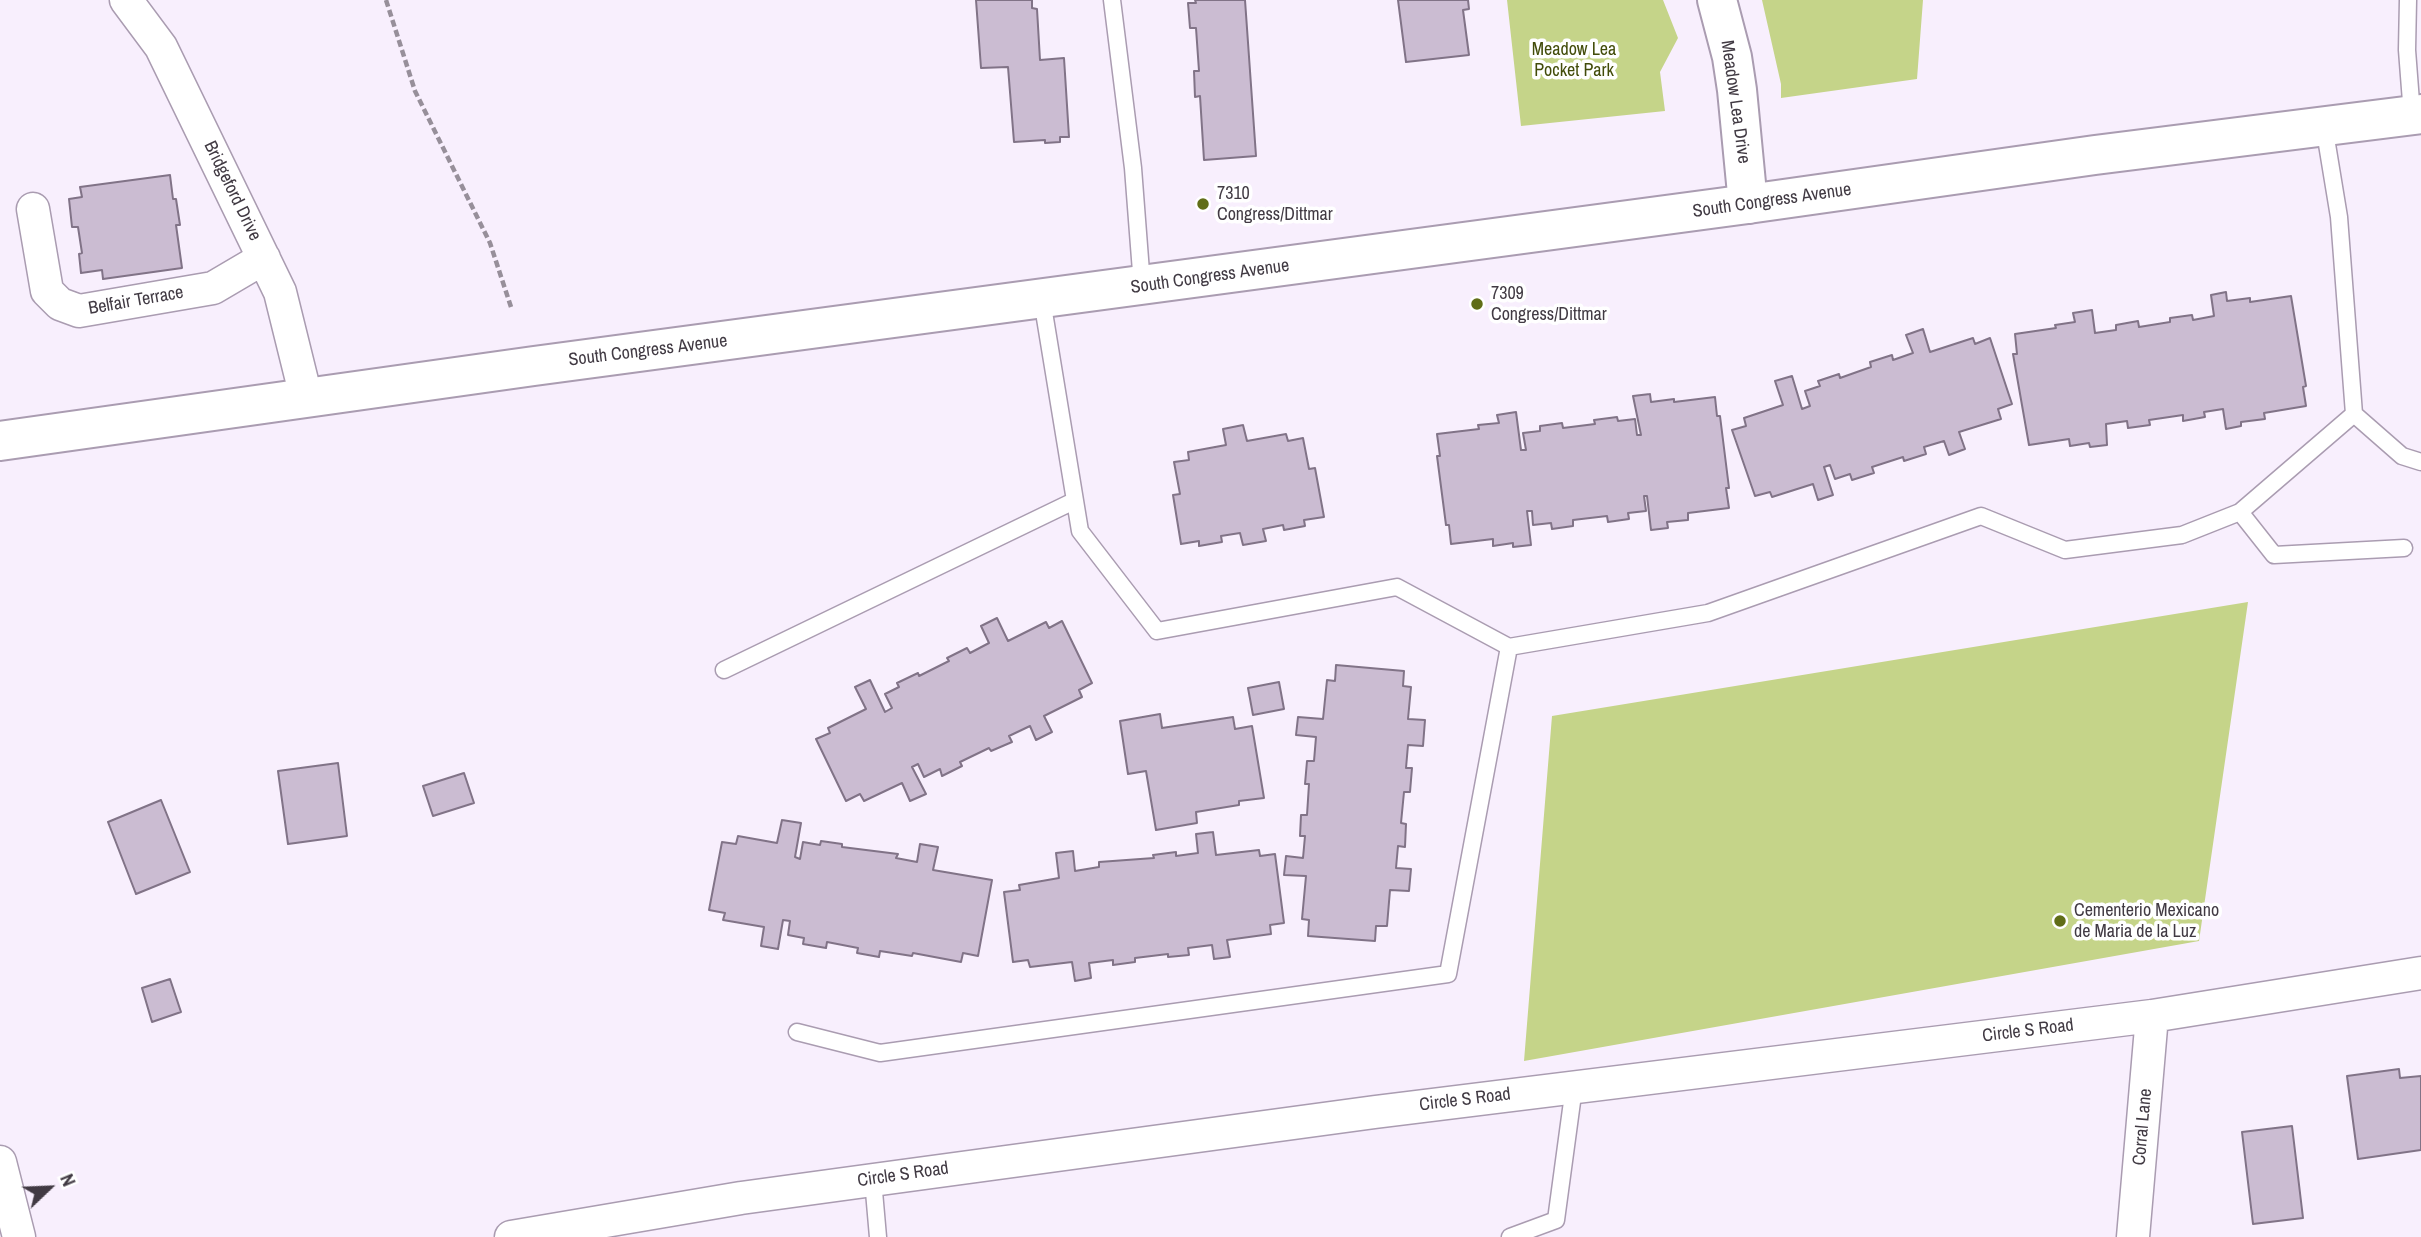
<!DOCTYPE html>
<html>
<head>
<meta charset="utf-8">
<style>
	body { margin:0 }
	#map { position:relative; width:2421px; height:1237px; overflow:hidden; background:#f8effd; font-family:"Archivo Narrow",sans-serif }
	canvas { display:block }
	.north { position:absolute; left:14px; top:1153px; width:70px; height:70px; -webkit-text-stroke:5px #fff; paint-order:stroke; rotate:67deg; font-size:19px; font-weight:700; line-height:28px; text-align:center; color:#413a43 }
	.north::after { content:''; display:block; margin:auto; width:24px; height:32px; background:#413a43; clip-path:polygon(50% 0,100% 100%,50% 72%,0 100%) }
</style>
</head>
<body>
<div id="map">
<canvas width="2421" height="1237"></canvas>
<div class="north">N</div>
</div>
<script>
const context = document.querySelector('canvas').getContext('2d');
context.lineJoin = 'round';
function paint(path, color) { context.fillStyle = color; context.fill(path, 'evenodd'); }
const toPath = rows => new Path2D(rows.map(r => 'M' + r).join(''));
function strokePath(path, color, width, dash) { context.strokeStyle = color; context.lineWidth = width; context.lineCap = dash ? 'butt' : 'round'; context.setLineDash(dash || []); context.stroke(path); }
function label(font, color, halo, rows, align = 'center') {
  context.font = font + ' "Archivo Narrow",sans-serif'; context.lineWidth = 7; context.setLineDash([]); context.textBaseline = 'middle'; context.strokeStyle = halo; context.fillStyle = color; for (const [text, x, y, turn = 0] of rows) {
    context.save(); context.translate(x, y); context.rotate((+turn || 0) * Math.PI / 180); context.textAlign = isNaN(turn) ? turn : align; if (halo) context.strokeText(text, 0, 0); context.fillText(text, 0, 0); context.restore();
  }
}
paint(toPath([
	[1507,0,1663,0,1678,38,1660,72,1665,111,1521,126],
	[1762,0,1923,0,1917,79,1781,98,1781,84],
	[2248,602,2199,941,1524,1061,1552,716]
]), '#c5d489');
const building = toPath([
	[976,0,1032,0,1032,8,1037,9,1040,60,1064,58,1069,137,1060,137,1060,142,1045,143,1045,140,1014,142,1008,67,981,68,976,0],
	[1195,0,1245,0,1256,156,1204,160,1200,96,1195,97,1194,71,1199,71,1196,28,1190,28,1188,3,1196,3,1195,0],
	[1398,0,1468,0,1469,9,1463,10,1469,55,1406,62,1398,0],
	[170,175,173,199,176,199,180,225,176,225,182,268,103,279,102,270,81,273,79,254,82,253,78,227,72,227,69,199,82,197,80,187,170,175],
	[2226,292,2227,301,2250,298,2250,302,2291,296,2306,386,2303,387,2306,406,2264,413,2265,419,2241,422,2241,426,2226,429,2223,409,2204,412,2205,417,2183,421,2183,415,2149,420,2150,425,2128,428,2127,421,2106,424,2107,445,2090,447,2089,443,2070,446,2069,439,2029,445,2013,354,2017,354,2015,334,2056,328,2055,325,2075,322,2073,313,2092,310,2095,333,2116,330,2116,325,2138,321,2139,327,2170,322,2170,318,2192,315,2193,320,2214,316,2211,295,2226,292],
	[1923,329,1930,352,1973,338,1975,344,1990,338,2012,404,1998,409,2001,419,1959,432,1965,449,1949,455,1944,441,1924,447,1926,454,1904,461,1903,457,1872,467,1874,473,1852,480,1850,474,1835,479,1830,465,1824,467,1833,495,1818,500,1813,484,1772,497,1770,492,1755,496,1732,430,1746,426,1744,418,1783,405,1775,381,1792,376,1802,409,1810,406,1805,391,1820,386,1818,381,1839,374,1840,378,1871,367,1870,362,1892,355,1893,360,1913,353,1906,335,1923,329],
	[1650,394,1651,402,1674,399,1674,402,1715,397,1717,416,1720,416,1729,488,1726,488,1729,508,1688,513,1688,520,1667,522,1668,528,1651,530,1647,496,1644,496,1646,511,1628,513,1629,519,1608,522,1607,516,1573,520,1573,526,1552,529,1551,523,1533,525,1532,511,1527,511,1531,545,1513,547,1513,543,1493,546,1493,539,1451,544,1449,525,1446,525,1437,456,1440,456,1437,434,1479,429,1478,425,1499,423,1497,415,1516,412,1521,450,1526,450,1523,433,1540,431,1540,426,1562,423,1563,428,1595,424,1594,420,1617,417,1618,421,1635,419,1637,435,1641,435,1633,396,1650,394],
	[1243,425,1247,441,1286,434,1288,441,1303,438,1309,469,1315,468,1324,517,1304,520,1305,526,1284,530,1283,525,1263,529,1266,541,1243,545,1240,533,1221,536,1222,542,1199,546,1199,541,1181,544,1173,495,1180,494,1174,462,1189,460,1188,452,1226,445,1223,429,1243,425],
	[997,618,1008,641,1046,622,1049,628,1062,621,1092,683,1079,690,1082,697,1044,716,1052,732,1036,740,1030,726,1009,736,1012,742,991,751,989,748,960,762,962,766,942,776,940,769,924,777,918,764,912,767,926,794,910,801,902,783,864,801,860,794,846,801,816,739,830,733,828,728,866,709,855,687,870,680,885,712,892,708,885,694,899,687,897,683,918,673,919,676,949,661,947,658,967,648,970,653,989,643,981,626,997,618],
	[1336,665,1404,671,1403,686,1411,687,1408,719,1425,720,1423,746,1408,745,1406,768,1412,768,1410,792,1404,792,1401,823,1406,824,1405,847,1398,846,1396,868,1411,869,1409,891,1390,890,1387,926,1376,926,1375,941,1308,936,1309,920,1302,919,1306,876,1284,875,1286,856,1303,858,1305,836,1300,836,1301,815,1307,815,1309,784,1305,784,1307,761,1314,761,1316,737,1296,735,1298,717,1323,719,1327,680,1335,681,1336,665],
	[1279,682,1284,709,1253,715,1248,688,1279,682],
	[1160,714,1162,728,1233,717,1235,729,1252,726,1264,798,1239,801,1239,805,1196,812,1197,823,1156,830,1146,771,1128,774,1120,721,1160,714],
	[338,763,347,836,288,844,278,771,338,763],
	[464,773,474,803,433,816,423,786,464,773],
	[161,800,190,872,136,894,108,822,161,800],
	[782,820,801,823,795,857,800,859,803,842,820,845,821,841,842,844,842,847,898,854,896,858,917,862,920,844,938,847,933,870,992,880,978,956,963,953,961,962,913,953,912,956,880,951,879,957,857,953,858,948,827,942,826,948,803,944,804,938,788,935,790,921,783,920,778,949,761,946,764,927,723,920,725,913,709,910,722,842,736,844,738,836,777,843,782,820],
	[1213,832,1216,855,1259,850,1260,856,1275,854,1284,923,1270,925,1271,934,1227,940,1230,957,1214,959,1212,945,1188,948,1189,955,1168,957,1168,954,1135,958,1135,962,1113,965,1113,960,1089,963,1091,978,1075,981,1072,962,1030,967,1028,960,1013,962,1004,892,1020,890,1019,885,1059,878,1056,853,1073,851,1075,871,1099,867,1099,862,1154,858,1153,855,1176,852,1176,856,1198,853,1196,834,1213,832],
	[170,979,181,1012,152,1022,142,988,170,979],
	[2399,1069,2400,1078,2421,1076,2421,1150,2358,1159,2347,1076,2399,1069],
	[2292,1126,2303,1218,2253,1224,2242,1132,2292,1126]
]);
paint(building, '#cbbcd2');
strokePath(building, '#817387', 2);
const lane = toPath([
	[1112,0,1133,168,1142,285],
	[2408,0,2407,50,2412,115],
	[2324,126,2339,217,2354,414],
	[1042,300,1080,531,1157,631,1397,587,1509,647,1708,613,1981,516,2065,550,2182,535,2240,512,2354,414,2402,456,2421,462],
	[2240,512,2274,555,2404,548],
	[724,670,1074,501],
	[797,1032,880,1053,1448,974,1509,647],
	[873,1180,878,1237],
	[1510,1237,1556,1220,1574,1087]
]);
const street = toPath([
	[126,0,161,47,280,292,306,397],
	[33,209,47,291,60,304,79,311,213,288,264,258],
	[0,1162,19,1237],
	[511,1237,741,1198,873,1180,1375,1112,2152,1016,2421,973],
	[2133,1237,2152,1016]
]);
const secondary = toPath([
	[1717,0,1732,57,1737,90,1748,204]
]);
const primary = toPath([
	[0,441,534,366,1748,204,2095,155,2421,114]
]);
strokePath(lane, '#aa9cb1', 19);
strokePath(street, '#aa9cb1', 35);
strokePath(secondary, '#aa9cb1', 42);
strokePath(primary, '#aa9cb1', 42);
strokePath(toPath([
	[386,0,415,91,490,243,511,307]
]), '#978f9a', 4.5, [7, 3.5]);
strokePath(lane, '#fff', 16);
strokePath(street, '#fff', 32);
strokePath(secondary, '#fff', 38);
strokePath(primary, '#fff', 38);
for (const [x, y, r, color] of [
	[1203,204,7,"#606d17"],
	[1477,304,7,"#606d17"],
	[2060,921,7,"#606d17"]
]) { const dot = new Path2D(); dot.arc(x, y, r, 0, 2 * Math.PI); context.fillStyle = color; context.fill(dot); strokePath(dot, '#fff', 2.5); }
label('18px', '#424c0a', '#fff', [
	["Meadow Lea",1574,50],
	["Pocket Park",1574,71]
]);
label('18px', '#413a43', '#fff', [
	["Meadow Lea Drive",1735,102,82],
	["Bridgeford Drive",232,191,64],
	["South Congress Avenue",1772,201,-8],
	["South Congress Avenue",1210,277,-8],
	["Belfair Terrace",136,301,-10],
	["South Congress Avenue",648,351,-7],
	["Circle S Road",2028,1031,-7],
	["Circle S Road",1465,1100,-7],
	["Corral Lane",2143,1127,-85],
	["Circle S Road",903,1175,-8]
]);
label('18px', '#413a43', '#fff', [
	["7310",1217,194],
	["Congress/Dittmar",1217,215],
	["7309",1491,294],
	["Congress/Dittmar",1491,315],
	["Cementerio Mexicano",2074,911],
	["de Maria de la Luz",2074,932]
], 'left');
</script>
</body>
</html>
